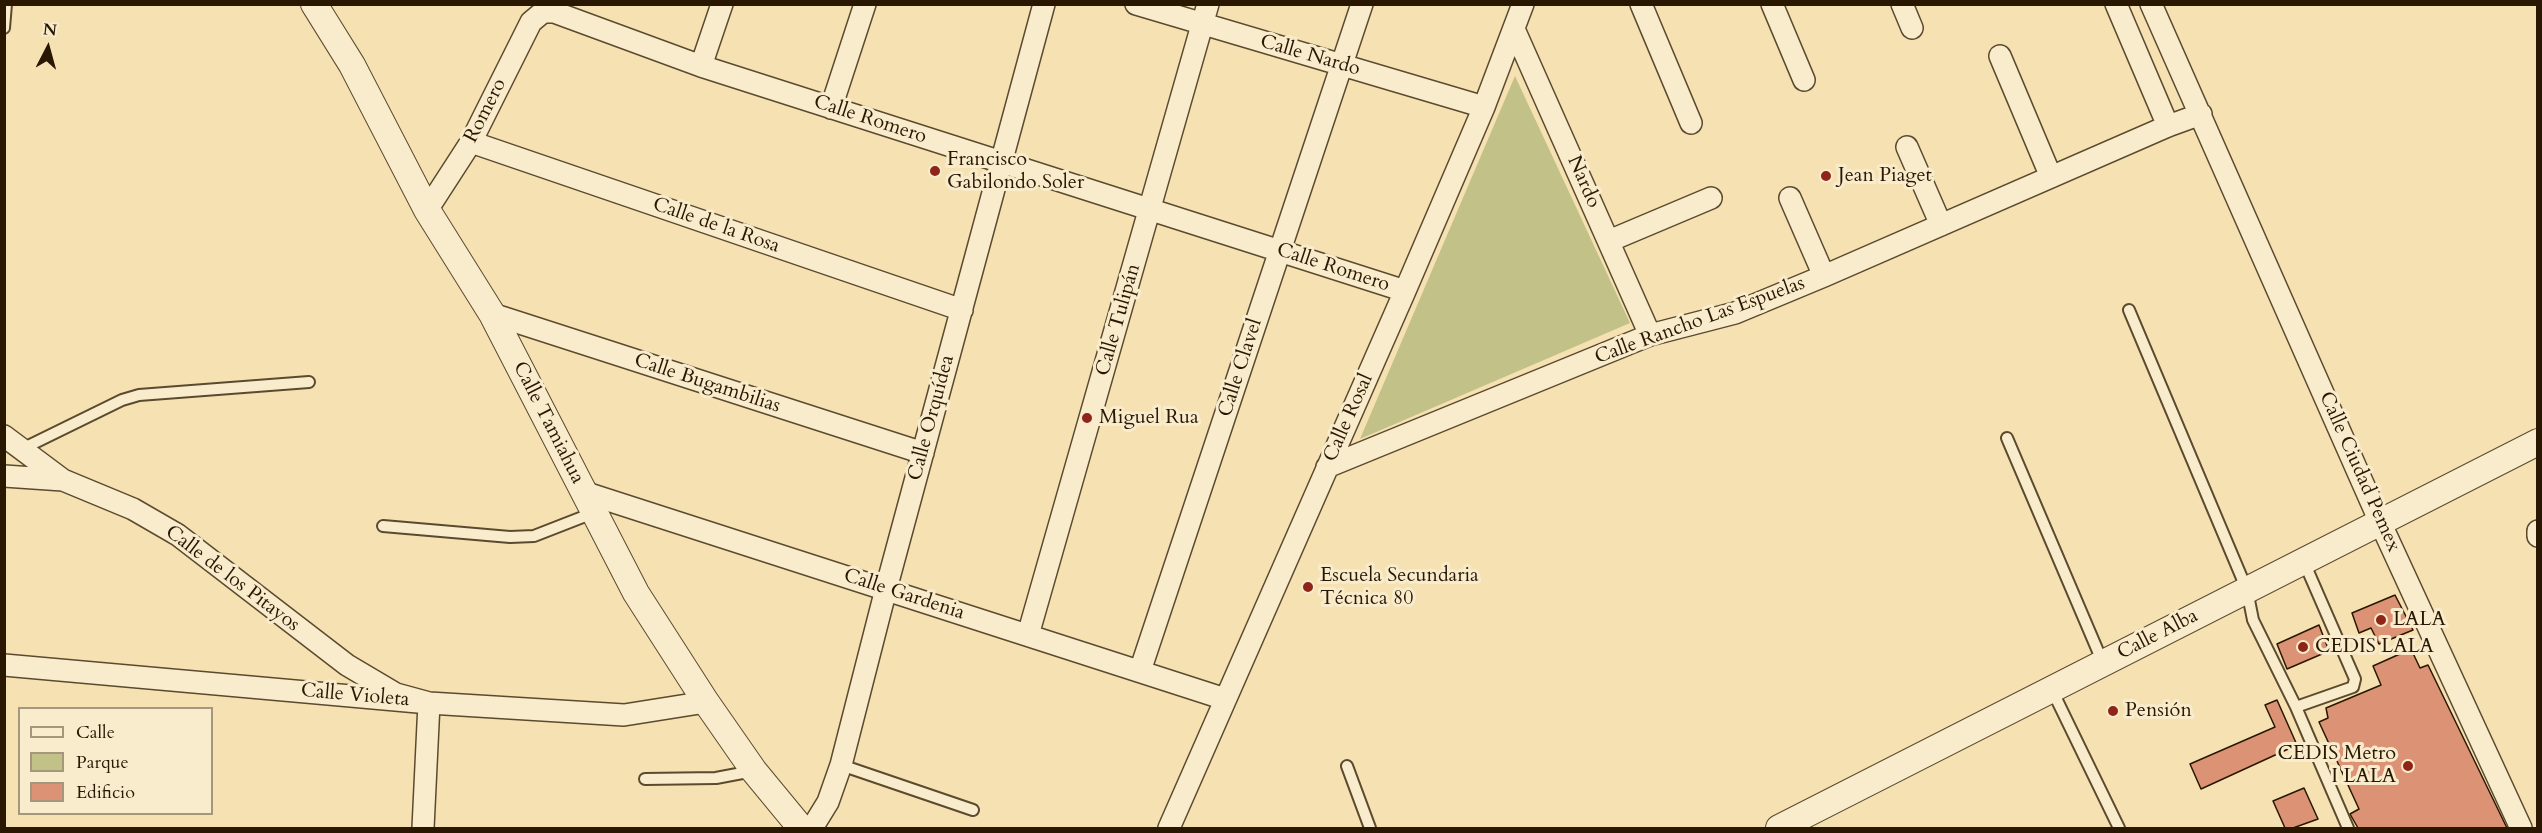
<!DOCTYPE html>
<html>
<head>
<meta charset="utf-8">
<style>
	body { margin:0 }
	#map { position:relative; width:2542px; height:833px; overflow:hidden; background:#f5e1b2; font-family:Cardo,serif }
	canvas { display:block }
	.frame { position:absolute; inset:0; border:6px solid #291702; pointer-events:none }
	.legend { position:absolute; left:18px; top:707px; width:195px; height:108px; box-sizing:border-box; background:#f8eccd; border:2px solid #a5977c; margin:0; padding:8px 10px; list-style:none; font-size:18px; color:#291702 }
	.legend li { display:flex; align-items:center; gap:12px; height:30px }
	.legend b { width:30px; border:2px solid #a5977c }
	.north { position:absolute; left:18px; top:18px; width:60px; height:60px; -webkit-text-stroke:4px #f8eccd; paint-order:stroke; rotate:6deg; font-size:16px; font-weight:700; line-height:24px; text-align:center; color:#291702 }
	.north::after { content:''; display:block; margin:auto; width:21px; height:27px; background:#291702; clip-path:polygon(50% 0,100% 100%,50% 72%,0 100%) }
</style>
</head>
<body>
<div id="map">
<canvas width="2542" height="833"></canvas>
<div class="frame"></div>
<ul class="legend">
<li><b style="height:8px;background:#f8eccd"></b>Calle</li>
<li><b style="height:16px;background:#c1c188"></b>Parque</li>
<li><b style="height:16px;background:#dc9375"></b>Edificio</li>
</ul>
<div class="north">N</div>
</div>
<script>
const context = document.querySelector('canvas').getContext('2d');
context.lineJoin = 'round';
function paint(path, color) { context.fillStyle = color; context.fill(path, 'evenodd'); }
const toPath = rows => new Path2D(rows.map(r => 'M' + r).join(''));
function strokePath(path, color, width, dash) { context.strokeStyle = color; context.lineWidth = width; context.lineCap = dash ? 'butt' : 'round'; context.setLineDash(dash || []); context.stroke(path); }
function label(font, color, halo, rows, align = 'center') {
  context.font = font + ' Cardo,serif'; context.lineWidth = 6; context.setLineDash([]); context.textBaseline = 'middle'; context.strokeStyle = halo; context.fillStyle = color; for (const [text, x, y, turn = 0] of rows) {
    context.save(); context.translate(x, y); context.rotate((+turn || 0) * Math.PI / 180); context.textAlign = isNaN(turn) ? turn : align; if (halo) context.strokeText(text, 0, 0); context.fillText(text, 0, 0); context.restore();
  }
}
paint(toPath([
	[1515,76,1630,323,1360,439]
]), '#c1c188');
const building = toPath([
	[2395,595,2413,630,2379,644,2371,628,2359,633,2352,613,2395,595],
	[2319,625,2329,651,2287,669,2277,644,2319,625],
	[2411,649,2420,668,2428,665,2507,828,2358,828,2350,814,2359,809,2319,722,2328,718,2326,708,2381,685,2373,666,2411,649],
	[2277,700,2297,745,2201,789,2190,764,2275,727,2265,705,2277,700],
	[2304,788,2318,819,2293,828,2285,828,2273,801,2304,788]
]);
paint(building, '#dc9375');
strokePath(building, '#291702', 1.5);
const service = toPath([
	[4,28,6,4],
	[2129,310,2247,590,2253,620,2296,707,2348,828],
	[2007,438,2103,663],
	[22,449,122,400,139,395,309,382],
	[383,526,510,537,534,536,593,513],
	[2052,690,2119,828],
	[2296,707,2353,687,2355,679,2304,562],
	[841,765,973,810],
	[1347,766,1370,828],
	[645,779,716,778,753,771]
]);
const minor = toPath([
	[1136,4,1484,107],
	[1641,4,1691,123],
	[1772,4,1804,80],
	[1902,4,1912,28],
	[2116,4,2168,126],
	[2151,4,2380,522,2521,828],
	[1514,29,1650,335],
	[2000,56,2051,177],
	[701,66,722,4],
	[831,108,865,4],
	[471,142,962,310],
	[1907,147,1941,225],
	[1790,198,1824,276],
	[427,210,471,142,531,22,543,12,554,12,701,66,1405,291],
	[1609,241,1711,198],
	[492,314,923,453],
	[4,436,63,480,133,509,178,535,347,665,396,694,429,703,423,828],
	[1327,467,1650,335,1735,313,1824,276,2168,126,2201,114],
	[4,476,63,480],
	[583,492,1225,699],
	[2538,531,2538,536],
	[1028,635,1208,4],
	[4,665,429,703,624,715,706,702],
	[1140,671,1362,4],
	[812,828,828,802,841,765,886,589,1044,4],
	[1169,828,1405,291,1484,107,1523,4]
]);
const tertiary = toPath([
	[314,4,352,65,427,210,492,314,636,593,706,702,754,771,801,828],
	[1779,828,2538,442]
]);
strokePath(service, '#5c4a2e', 14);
strokePath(minor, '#5c4a2e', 24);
strokePath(tertiary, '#5c4a2e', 28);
strokePath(service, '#f8eccd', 10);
strokePath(minor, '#f8eccd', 21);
strokePath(tertiary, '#f8eccd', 26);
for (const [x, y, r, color] of [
	[935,171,6,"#8f2418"],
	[1826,176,6,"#8f2418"],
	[1087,418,6,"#8f2418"],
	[1308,587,6,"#8f2418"],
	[2381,620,6,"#8f2418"],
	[2303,647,6,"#8f2418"],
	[2113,711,6,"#8f2418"],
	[2408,766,6,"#8f2418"]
]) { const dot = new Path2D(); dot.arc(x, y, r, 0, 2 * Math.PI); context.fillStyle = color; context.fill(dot); strokePath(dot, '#f8eccd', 2); }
label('20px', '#291702', '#f8eccd', [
	["Calle Nardo",1310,56,16],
	["Romero",486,111,-63],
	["Calle Romero",870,120,18],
	["Nardo",1583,182,66],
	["Calle de la Rosa",716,226,19],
	["Calle Romero",1333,268,18],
	["Calle Tulipán",1119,320,-74],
	["Calle Rancho Las Espuelas",1700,321,-20],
	["Calle Clavel",1241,368,-72],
	["Calle Bugambilias",707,384,18],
	["Calle Orquídea",932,418,-75],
	["Calle Rosal",1349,418,-66],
	["Calle Tamiahua",548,423,63],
	["Calle Ciudad Pemex",2359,472,66],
	["Calle de los Pitayos",232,579,37],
	["Calle Gardenia",904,595,18],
	["Calle Alba",2158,635,-27],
	["Calle Violeta",355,696,5]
]);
label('20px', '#291702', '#f8eccd', [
	["Francisco",947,160],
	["Gabilondo Soler",947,183],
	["Jean Piaget",1838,176],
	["Miguel Rua",1099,418],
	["Escuela Secundaria",1320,576],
	["Técnica 80",1320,599],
	["LALA",2393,620],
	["CEDIS LALA",2315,647],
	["Pensión",2125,711],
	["CEDIS Metro",2396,754,"right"],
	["I LALA",2396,777,"right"]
], 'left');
</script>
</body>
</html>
